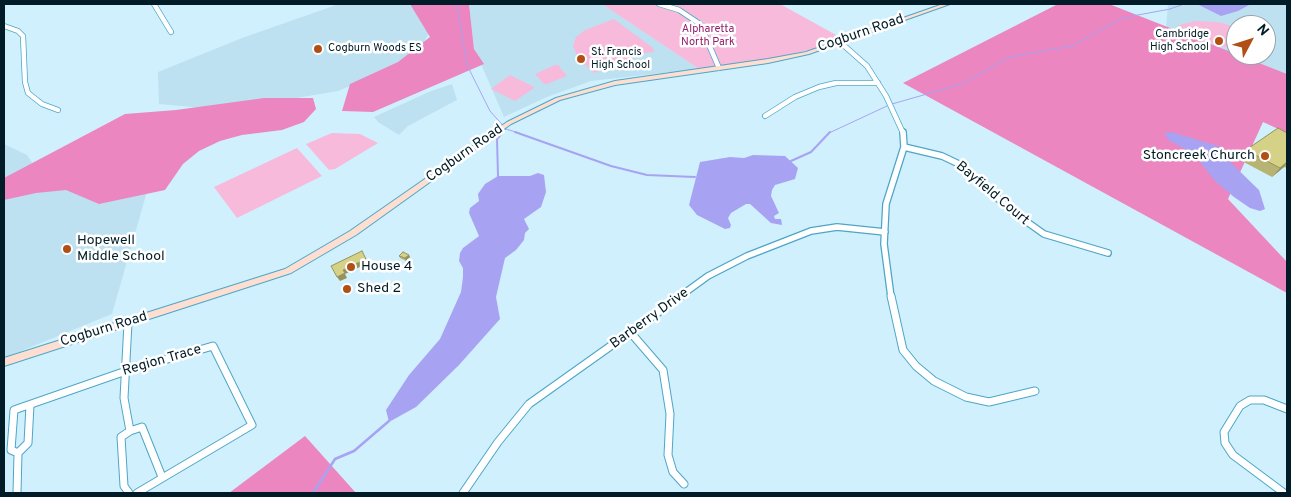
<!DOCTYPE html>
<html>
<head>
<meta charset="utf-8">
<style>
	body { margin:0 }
	#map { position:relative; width:1291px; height:497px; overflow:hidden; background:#d0f0fe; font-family:Overpass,sans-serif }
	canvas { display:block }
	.frame { position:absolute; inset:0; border:5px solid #011c26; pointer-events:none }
	.north { position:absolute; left:1226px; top:15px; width:50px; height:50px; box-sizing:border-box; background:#fff; border:1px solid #99a4a8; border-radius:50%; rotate:50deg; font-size:14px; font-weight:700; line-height:20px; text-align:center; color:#011c26 }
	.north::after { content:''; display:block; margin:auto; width:18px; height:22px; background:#b14f15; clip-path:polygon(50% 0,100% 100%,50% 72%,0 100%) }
</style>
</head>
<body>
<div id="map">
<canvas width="1291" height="497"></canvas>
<div class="frame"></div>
<div class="north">N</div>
</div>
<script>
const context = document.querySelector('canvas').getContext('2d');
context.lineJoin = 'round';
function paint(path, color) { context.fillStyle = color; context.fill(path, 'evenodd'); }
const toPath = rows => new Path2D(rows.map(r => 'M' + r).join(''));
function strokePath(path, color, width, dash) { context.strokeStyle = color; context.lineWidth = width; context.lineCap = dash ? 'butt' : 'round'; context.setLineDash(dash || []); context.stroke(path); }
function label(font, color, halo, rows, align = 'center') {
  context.font = font + ' Overpass,sans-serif'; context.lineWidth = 5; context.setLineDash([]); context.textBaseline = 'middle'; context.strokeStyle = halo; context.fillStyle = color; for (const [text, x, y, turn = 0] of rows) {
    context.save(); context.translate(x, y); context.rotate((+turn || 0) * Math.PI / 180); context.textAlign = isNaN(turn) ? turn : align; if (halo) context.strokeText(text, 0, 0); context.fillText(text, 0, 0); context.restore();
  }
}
paint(toPath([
	[339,4,409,4,434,24,414,60,338,91,225,110,159,104,158,72,242,38],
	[469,4,602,4,699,69,591,81,547,97,504,117,474,48],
	[1168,4,1287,4,1287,74,1237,55,1266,55,1266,25,1236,25,1236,55,1166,28],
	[452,84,457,100,408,126,399,135,378,122,374,117,431,91],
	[4,144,27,155,46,184,150,181,112,314,4,358]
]), '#bee1f1');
paint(toPath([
	[602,4,780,4,847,41,740,66,699,69],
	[614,19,653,48,654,52,644,53,594,73,578,58,573,46,576,37,585,30],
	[1195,21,1218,22,1236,27,1236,39,1227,47,1221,47,1176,26],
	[555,65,558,65,567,76,547,84,544,84,535,74],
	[510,75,534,87,534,88,515,101,491,89],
	[332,133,360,134,378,143,335,169,329,170,306,144],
	[297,148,322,176,237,218,214,187]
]), '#f7badb');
paint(toPath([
	[410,4,469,4,474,49,484,64,373,112,342,111,350,84,398,62,430,37],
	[1058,4,1109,4,1287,74,1287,133,1263,122,1228,199,1287,262,1287,293,903,83],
	[264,98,313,98,316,109,304,122,282,130,242,135,220,141,199,151,183,164,165,190,99,204,66,190,36,193,4,200,4,178,125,114,176,110],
	[305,436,356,493,229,493]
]), '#eb86c0');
paint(toPath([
	[1197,4,1251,4,1238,11,1221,16],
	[1171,132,1218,146,1227,159,1259,190,1265,209,1260,211,1250,208,1234,197,1215,181,1194,154,1170,141,1164,134],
	[753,155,785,156,798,168,795,179,775,185,772,190,771,196,779,213,774,216,775,219,781,219,782,225,771,223,750,204,746,204,731,213,728,218,731,225,730,228,725,229,697,215,689,205,700,162,730,157,744,158],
	[538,173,544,175,546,192,541,207,524,219,529,229,525,233,524,240,516,250,505,258,496,297,500,319,459,365,416,407,389,422,386,410,409,375,440,339,461,292,463,277,463,268,459,261,460,253,463,248,479,236,469,213,470,208,479,201,478,194,485,184,498,176,530,176]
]), '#a7a3f2');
strokePath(toPath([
	[457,4,467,65,490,111,506,129,519,133],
	[892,104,962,84,1009,57,1072,46,1122,18,1170,9,1184,4],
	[502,133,506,129],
	[829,133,887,106]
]), '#a7a3f2', 1);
strokePath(toPath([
	[515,132,611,166,647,175,695,177],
	[791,161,811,152,830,132],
	[498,176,497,139,503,132]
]), '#a7a3f2', 2);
strokePath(toPath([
	[313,493,335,459,354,451,389,421]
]), '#a7a3f2', 2.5);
const streetFar2 = toPath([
	[154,4,171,32],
	[659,4,679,10,700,24,719,68],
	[4,26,18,31,23,36,25,82,28,93,42,104,58,110],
	[840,42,867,66,886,96,903,133],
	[765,116,795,97,819,87,836,83,878,83]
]);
const streetFar1 = toPath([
	[904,147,942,156,961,165,1013,212,1044,234,1108,253],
	[679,297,708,276,747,256,811,231,837,227,885,232],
	[891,297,884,244,886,204,904,147,903,132]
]);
const street = toPath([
	[891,296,903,350,916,366,934,381,966,397,989,402,1035,391],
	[128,323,124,398,130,431],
	[631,333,663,370,670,414,668,455,673,472,684,484],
	[30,405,28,443,18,453,11,450,14,410,126,371,213,346,252,425,137,493],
	[17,493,18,453],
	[129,493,124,486,121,437,130,431,142,427,162,477],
	[463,493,498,442,529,404,681,296],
	[1284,493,1233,455,1225,443,1224,432,1240,406,1250,400,1264,400,1287,409]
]);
const secondary = toPath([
	[943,4,950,4,809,54,768,63,615,85,560,100,511,124,356,235,291,273,4,366,4,358,285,269,350,231,507,122,556,98,615,81,768,59,806,52,943,4]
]);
strokePath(streetFar2, '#4ea6c6', 6);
strokePath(streetFar1, '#4ea6c6', 8);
strokePath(street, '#4ea6c6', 9);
strokePath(secondary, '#4ea6c6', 2);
strokePath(streetFar2, '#fff', 4.5);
strokePath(streetFar1, '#fff', 5.5);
strokePath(street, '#fff', 7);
paint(secondary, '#fdded0');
paint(toPath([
	[1287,133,1287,168,1284,167,1272,177,1238,159,1246,150],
	[409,255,410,257,406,261,400,258,399,256]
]), '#b7b473');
paint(toPath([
	[1287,162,1287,163,1284,167,1272,177,1280,168],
	[409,255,410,257,406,261,405,258],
	[366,259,368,263,345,274,347,278,340,281,337,277,343,270]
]), '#95925e');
const building = toPath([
	[1278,128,1287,133,1287,162,1280,168,1246,150,1278,128],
	[362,251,366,259,343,270,345,273,337,277,331,266,362,251],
	[403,252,409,255,405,258,399,256,403,252]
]);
paint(building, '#d5d186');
strokePath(building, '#95925e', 1);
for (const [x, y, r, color] of [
	[1219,41,5,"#b14f15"],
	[318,49,5,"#b14f15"],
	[581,59,5,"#b14f15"],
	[1265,156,5,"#b14f15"],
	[67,249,5,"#b14f15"],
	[351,267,5,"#b14f15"],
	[347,289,5,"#b14f15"]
]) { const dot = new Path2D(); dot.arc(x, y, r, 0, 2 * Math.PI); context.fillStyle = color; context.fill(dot); strokePath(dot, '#fff', 2); }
label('11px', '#941e6c', '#fff', [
	["Alpharetta",708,30],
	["North Park",708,43]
]);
label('11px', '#011c26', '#fff', [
	["Cambridge",1209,35,"right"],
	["High School",1209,48,"right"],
	["Cogburn Woods ES",328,49],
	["St. Francis",591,53],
	["High School",591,66]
], 'left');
label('14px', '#011c26', '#fff', [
	["Cogburn Road",861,34,-19],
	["Cogburn Road",465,154,-35],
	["Bayfield Court",992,194,40],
	["Barberry Drive",650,319,-36],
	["Cogburn Road",104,330,-17],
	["Region Trace",162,361,-16]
]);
label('14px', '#011c26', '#fff', [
	["Stoncreek Church",1255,156,"right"],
	["Hopewell",77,241],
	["Middle School",77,257],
	["House 4",361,267],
	["Shed 2",357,289]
], 'left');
</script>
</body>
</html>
